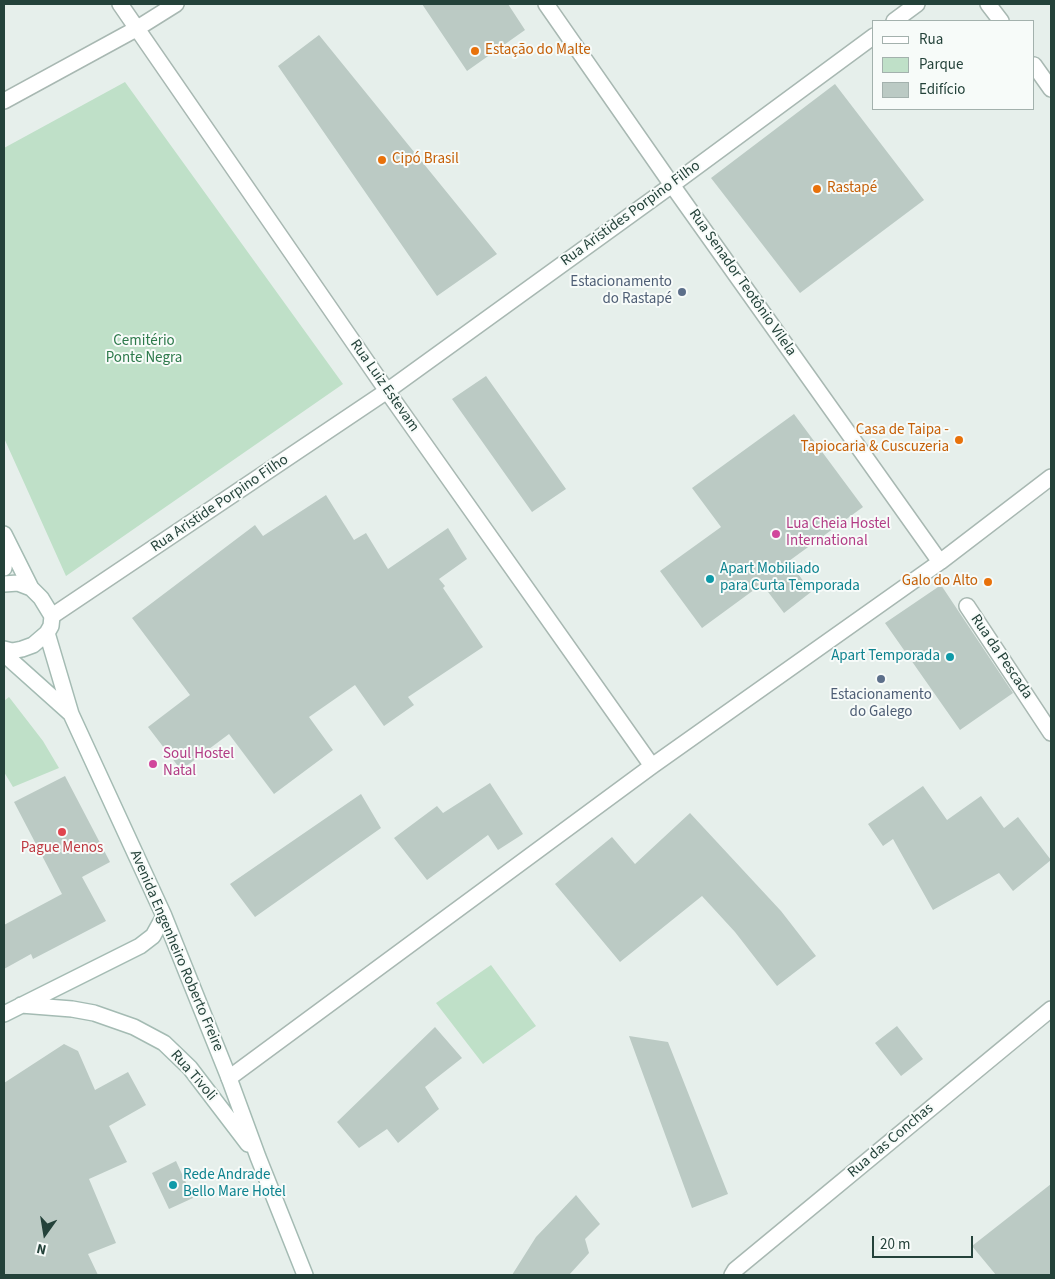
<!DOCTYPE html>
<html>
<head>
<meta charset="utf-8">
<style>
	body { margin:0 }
	#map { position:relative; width:1055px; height:1279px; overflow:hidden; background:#e6efeb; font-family:"Source Sans 3",sans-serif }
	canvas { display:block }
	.frame { position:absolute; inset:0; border:5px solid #24423a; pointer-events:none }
	.legend { position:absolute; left:872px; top:20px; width:162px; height:90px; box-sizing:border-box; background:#f7fbf9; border:1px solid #a3b1ad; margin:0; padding:6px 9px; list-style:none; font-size:15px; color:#24423a }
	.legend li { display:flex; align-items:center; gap:10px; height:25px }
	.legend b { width:25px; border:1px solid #a3b1ad }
	.north { position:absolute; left:20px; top:1209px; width:50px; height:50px; -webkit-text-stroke:4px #f7fbf9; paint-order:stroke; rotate:193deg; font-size:14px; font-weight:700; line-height:20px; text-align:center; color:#24423a }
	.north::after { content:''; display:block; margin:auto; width:18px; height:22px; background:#24423a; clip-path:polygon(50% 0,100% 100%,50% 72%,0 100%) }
	.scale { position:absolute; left:872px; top:1236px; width:101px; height:22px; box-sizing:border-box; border:2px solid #24423a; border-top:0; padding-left:6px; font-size:15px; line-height:18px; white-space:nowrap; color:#24423a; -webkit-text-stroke:4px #f7fbf9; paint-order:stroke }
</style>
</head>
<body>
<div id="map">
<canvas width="1055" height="1279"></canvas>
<div class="frame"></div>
<ul class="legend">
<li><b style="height:6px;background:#fff"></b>Rua</li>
<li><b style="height:14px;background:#bfe0c8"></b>Parque</li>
<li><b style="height:14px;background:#bbcac4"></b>Edifício</li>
</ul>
<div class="north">N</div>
<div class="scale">20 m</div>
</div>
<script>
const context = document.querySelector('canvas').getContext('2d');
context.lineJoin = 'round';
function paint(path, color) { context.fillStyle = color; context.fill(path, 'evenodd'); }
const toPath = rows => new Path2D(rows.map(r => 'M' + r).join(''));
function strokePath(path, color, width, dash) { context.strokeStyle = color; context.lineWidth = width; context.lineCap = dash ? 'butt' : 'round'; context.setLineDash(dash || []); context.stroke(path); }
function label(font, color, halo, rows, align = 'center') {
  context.font = font + ' "Source Sans 3",sans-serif'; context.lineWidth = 4; context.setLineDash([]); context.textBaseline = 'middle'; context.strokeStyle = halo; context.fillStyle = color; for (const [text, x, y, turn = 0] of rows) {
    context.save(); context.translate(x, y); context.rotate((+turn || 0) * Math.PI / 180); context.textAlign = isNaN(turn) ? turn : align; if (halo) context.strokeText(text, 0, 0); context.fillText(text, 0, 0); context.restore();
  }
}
paint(toPath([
	[125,82,343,384,66,576,4,438,4,148],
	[9,697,43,741,59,768,13,787,4,772,4,701],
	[491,965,536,1026,483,1064,436,1003]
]), '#bfe0c8');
paint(toPath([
	[422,4,508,4,525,30,467,71],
	[319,35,497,254,437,296,278,66],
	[835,84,924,200,800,293,711,178],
	[486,376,566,489,532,512,452,399],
	[794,414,863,507,789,561,811,592,784,613,762,584,702,628,660,571,721,527,692,488],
	[326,495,354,540,366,533,388,569,448,528,467,559,439,579,445,586,443,588,483,647,408,697,414,705,384,726,355,685,309,717,333,750,274,794,229,734,181,770,148,727,190,695,132,618,255,525,263,536],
	[941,585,1013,693,960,730,885,623],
	[65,776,110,862,82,877,106,921,33,959,31,954,4,969,4,925,62,894,14,802],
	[490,783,523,834,498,850,488,835,427,880,394,838,437,806,443,813],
	[923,786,947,820,981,796,1004,828,1018,817,1051,860,1013,891,999,873,933,910,893,839,883,846,868,824],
	[361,794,381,828,255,917,230,884],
	[690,813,781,911,816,956,777,986,735,932,702,896,620,962,555,884,612,837,635,864],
	[897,1026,923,1059,901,1076,875,1043],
	[435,1027,462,1058,425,1087,439,1109,398,1143,387,1129,359,1148,337,1122],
	[629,1036,668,1042,728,1194,692,1208],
	[64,1044,78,1051,95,1090,128,1072,146,1105,109,1126,127,1162,89,1179,116,1243,88,1254,98,1275,4,1275,4,1083],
	[176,1161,193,1198,169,1209,152,1173],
	[1051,1184,1051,1275,996,1275,972,1246],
	[576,1195,600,1224,585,1239,589,1253,569,1275,512,1275,536,1237]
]), '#bbcac4');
const street = toPath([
	[120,4,387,391,652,766],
	[546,4,672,185,940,562],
	[988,4,1001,21],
	[894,21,917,4],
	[1034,65,1051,89],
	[4,101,136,29,176,4],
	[967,606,1051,733],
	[52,616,387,391,672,185,874,36],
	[229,1078,652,766,940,562,1051,477],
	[732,1275,735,1270,1051,1009]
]);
const secondary = toPath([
	[4,534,31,588],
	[4,568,7,542],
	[4,584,18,583,31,588,41,598,52,616,51,626,47,633,33,645,22,649,12,651,4,649],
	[47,633,71,714],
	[4,654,71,714,164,916,229,1078,258,1157,305,1275],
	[21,1005,72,1009,94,1013,134,1027,164,1043,190,1068,248,1144],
	[4,1014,140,946,153,936,164,916]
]);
strokePath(street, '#a8b8b2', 18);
strokePath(secondary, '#a4bbb3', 18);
strokePath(street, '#fff', 15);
strokePath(secondary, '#fff', 15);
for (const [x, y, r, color] of [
	[475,51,5,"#e8710a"],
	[382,160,5,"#e8710a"],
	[817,189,5,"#e8710a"],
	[682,292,5,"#5c6f8a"],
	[959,440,5,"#e8710a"],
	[776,534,5,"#d1479c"],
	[710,579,5,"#0f9aa8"],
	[988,582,5,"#e8710a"],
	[950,657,5,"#0f9aa8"],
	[881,679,5,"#5c6f8a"],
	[153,764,5,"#d1479c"],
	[62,832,5,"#e0444e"],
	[173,1185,5,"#0f9aa8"]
]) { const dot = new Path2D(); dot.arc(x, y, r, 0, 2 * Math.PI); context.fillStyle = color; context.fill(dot); strokePath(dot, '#f7fbf9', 2); }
label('15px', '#c56008', '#f7fbf9', [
	["Estação do Malte",485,51],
	["Cipó Brasil",392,160],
	["Rastapé",827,189],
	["Casa de Taipa -",949,431,"right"],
	["Tapiocaria & Cuscuzeria",949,448,"right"],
	["Galo do Alto",978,582,"right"]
], 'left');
label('15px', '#24423a', '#f7fbf9', [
	["Rua Aristides Porpino Filho",631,214,-36],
	["Rua Senador Teotônio Vilela",742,283,55],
	["Rua Luiz Estevam",384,386,55],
	["Rua Aristide Porpino Filho",220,504,-34],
	["Rua da Pescada",1001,657,56],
	["Avenida Engenheiro Roberto Freire",176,951,67],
	["Rua Tivoli",193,1076,49],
	["Rua das Conchas",891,1141,-40]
]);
label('15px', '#4e5e75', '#f7fbf9', [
	["Estacionamento",672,283],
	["do Rastapé",672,300],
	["Estacionamento",881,696,"center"],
	["do Galego",881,713,"center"]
], 'right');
label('15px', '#2d7a4b', '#f7fbf9', [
	["Cemitério",144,342],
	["Ponte Negra",144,359]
]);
label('15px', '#b23c85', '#f7fbf9', [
	["Lua Cheia Hostel",786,525],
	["International",786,542],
	["Soul Hostel",163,755],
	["Natal",163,772]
], 'left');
label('15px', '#0d838f', '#f7fbf9', [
	["Apart Mobiliado",720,570],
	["para Curta Temporada",720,587],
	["Apart Temporada",940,657,"right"],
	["Rede Andrade",183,1176],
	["Bello Mare Hotel",183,1193]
], 'left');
label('15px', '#be3a42', '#f7fbf9', [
	["Pague Menos",62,849]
]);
</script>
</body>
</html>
